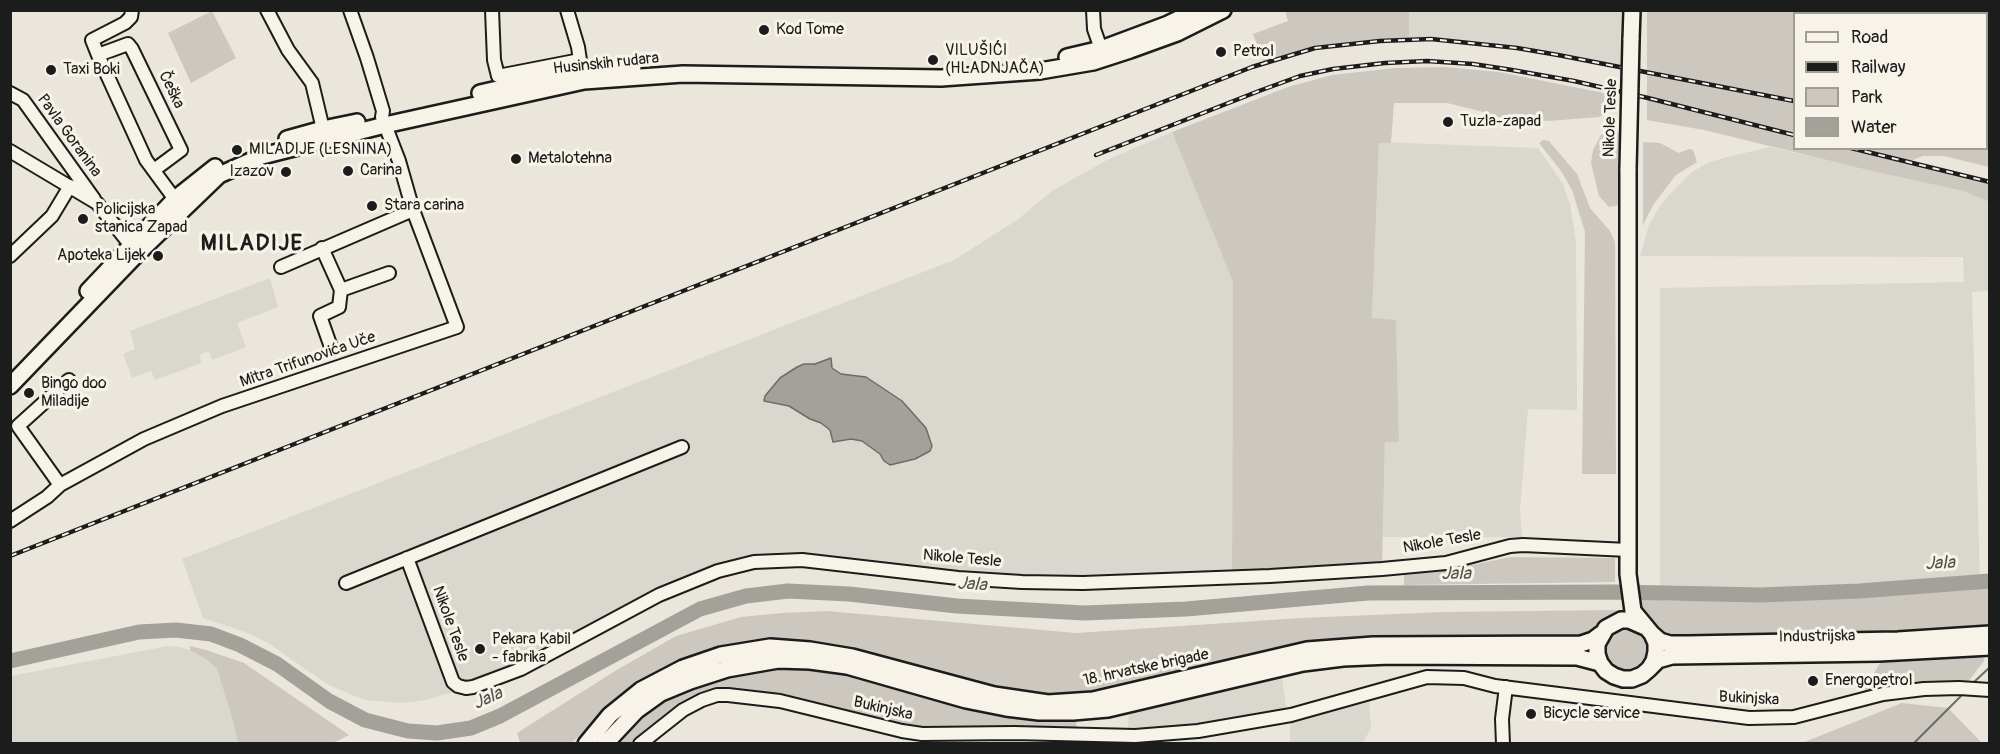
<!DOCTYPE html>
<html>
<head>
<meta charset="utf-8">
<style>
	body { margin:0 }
	#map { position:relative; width:2000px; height:754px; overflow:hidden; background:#eae6dc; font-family:Pangolin,sans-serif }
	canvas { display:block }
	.frame { position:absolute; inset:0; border:12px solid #1c1c1c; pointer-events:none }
	.legend { position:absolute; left:1793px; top:12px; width:195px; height:138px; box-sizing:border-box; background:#f7f3e8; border:2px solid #9f9d96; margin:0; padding:8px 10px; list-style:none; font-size:18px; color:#1c1c1c }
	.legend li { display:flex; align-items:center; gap:12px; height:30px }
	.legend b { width:30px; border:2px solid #9f9d96 }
</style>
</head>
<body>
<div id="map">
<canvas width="2000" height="754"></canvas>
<div class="frame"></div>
<ul class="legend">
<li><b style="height:8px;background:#f7f3e8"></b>Road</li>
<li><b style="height:8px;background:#1c1c1c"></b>Railway</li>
<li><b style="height:16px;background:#ccc8c0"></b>Park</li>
<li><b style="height:16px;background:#a3a19a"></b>Water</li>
</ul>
</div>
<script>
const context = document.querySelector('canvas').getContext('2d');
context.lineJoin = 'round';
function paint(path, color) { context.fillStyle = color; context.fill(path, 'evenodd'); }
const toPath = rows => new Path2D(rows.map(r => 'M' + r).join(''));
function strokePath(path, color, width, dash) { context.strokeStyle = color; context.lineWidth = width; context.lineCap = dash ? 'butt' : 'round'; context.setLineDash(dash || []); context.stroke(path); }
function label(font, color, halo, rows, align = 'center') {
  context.font = font + ' Pangolin,sans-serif'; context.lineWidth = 6; context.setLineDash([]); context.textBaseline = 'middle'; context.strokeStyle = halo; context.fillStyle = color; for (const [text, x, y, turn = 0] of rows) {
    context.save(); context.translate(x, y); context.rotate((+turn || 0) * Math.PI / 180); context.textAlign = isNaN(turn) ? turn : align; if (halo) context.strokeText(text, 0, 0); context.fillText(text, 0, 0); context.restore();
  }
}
paint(toPath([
	[1841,10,1989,11,1989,94,1986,94,1986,14,1840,14],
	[1409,11,1621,11,1620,67,1517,48,1431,39,1409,40],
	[1172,132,1233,282,1232,578,1083,583,802,560,718,571,476,686,421,701,400,703,366,700,354,696,327,684,268,643,245,632,203,618,182,559,954,260,1017,220,1052,191,1107,160],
	[1379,142,1538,148,1563,184,1570,204,1576,242,1577,410,1528,409,1520,510,1522,537,1383,537,1385,442,1399,442,1396,320,1372,319],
	[1770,147,1963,191,1989,202,1989,291,1972,292,1980,582,1859,591,1761,595,1660,594,1660,288,1964,282,1963,257,1640,256,1649,225,1658,209,1669,195,1692,172,1708,163,1727,157],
	[270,278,278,307,237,323,246,347,212,360,209,351,200,355,201,363,155,380,151,371,132,378,123,354,135,349,130,331],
	[168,646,180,647,190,650,207,660,217,669,234,725,238,743,11,744,11,676],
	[1282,677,1287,714,1204,728,1128,730,1129,707],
	[1369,702,1371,728,1363,743,1290,743,1290,721]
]), '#dad7ce');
paint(toPath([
	[212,11,236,58,191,83,168,33],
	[1285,11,1409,11,1409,40,1380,41,1315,48,1264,63,1253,34,1288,21],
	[1647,11,1841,11,1840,13,1794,14,1794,148,1986,148,1987,94,1989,94,1989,167,1944,156,1923,156,1908,162,1989,182,1989,202,1963,191,1868,170,1704,130,1647,120],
	[1445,67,1499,72,1604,93,1615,96,1614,109,1599,117,1549,121,1495,117,1480,111,1447,103,1394,103,1391,143,1379,143,1372,318,1396,320,1399,442,1385,442,1382,569,1232,578,1233,282,1172,132,1288,87,1332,75,1394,68],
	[1615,130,1619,132,1620,205,1609,207,1599,196,1591,163,1593,150,1601,135],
	[1543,140,1549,141,1577,174,1590,208,1610,231,1615,242,1616,474,1582,474,1585,232,1572,190,1561,171,1539,143],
	[1643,142,1660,143,1679,153,1689,149,1693,150,1697,162,1676,175,1653,205,1643,225],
	[1511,557,1615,558,1615,582,1404,585,1404,575,1447,570],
	[1989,586,1989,629,1937,633,1670,640,1662,635,1641,613,1641,597,1668,601,1799,598],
	[1617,610,1602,622,1594,632,1575,640,1526,636,1341,639,1094,696,1052,699,735,648,618,702,571,743,520,743,517,733,615,671,676,636,741,617,782,613,827,611,1076,633,1301,618,1443,612],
	[1633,624,1651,641,1648,665,1625,676,1604,663,1603,638,1608,631],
	[190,646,206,650,244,663,349,735,333,743,238,743,234,725,217,669,207,660,190,650],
	[1983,655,1984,661,1963,688,1865,699,1860,693,1868,684,1881,661],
	[809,668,861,678,926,695,1075,717,1078,731,934,731,905,727,763,694,702,696,635,743,615,744,635,724,668,699,711,681,752,671],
	[1902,703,1948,708,1982,743,1802,743]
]), '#ccc8c0');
const water = toPath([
	[831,358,832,368,841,374,866,377,902,401,926,428,932,446,930,451,915,459,890,465,884,461,880,454,862,441,851,439,833,442,830,430,821,423,810,419,789,406,764,401,765,396,780,378,797,367,804,364,815,364,831,358]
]);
paint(water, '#a3a19a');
strokePath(water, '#6d6c68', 1.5);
strokePath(toPath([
	[1973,683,1990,667],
	[1913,744,1962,695]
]), '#6d6c68', 2);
strokePath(toPath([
	[10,661,139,632,176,630,211,634,240,645,277,664,329,701,365,720,408,731,437,733,471,728,500,716,700,609,746,596,788,591,849,594,957,606,1084,613,1186,609,1368,593,1617,592,1761,595,1859,591,1990,581]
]), '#a3a19a', 15);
const minor = toPath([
	[267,10,288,50,312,83,323,129],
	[492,10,494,60,498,76,580,60],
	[567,10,578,47,581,67],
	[1093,10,1094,29,1101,49],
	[98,55,92,40,125,23,131,17,132,10],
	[10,93,23,100,94,199],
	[10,151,97,203,136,252],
	[154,170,181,150,132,49,128,44,98,55,146,160,171,194,176,198],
	[322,248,341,290,339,307,320,316,332,350],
	[10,256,52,216,70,186],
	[281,267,413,210],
	[341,290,389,273],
	[60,485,18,426,69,380],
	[10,521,47,497,60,485,144,439,222,406,457,327,413,210,399,161,382,117,383,111,367,58,350,10],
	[407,558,453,682,458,686,466,688,473,687,521,669,659,595,718,571,754,562,802,560,958,578,1022,582,1083,583,1270,576,1382,569,1446,563,1510,546,1523,545,1628,550],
	[346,583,682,447],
	[640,744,683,710,702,700,717,695,728,695,780,701,902,731,922,734,1014,733,1135,736,1198,731,1291,715,1427,677,1464,678,1495,686,1749,718,1794,717,1883,694,1924,689,1959,688,1990,690],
	[1503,744,1502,719,1506,687]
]);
const major = toPath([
	[1631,40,1632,10],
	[1067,57,1101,49,1168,24,1197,10],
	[480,93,581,70,633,68],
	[287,139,323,129,357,122],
	[1628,169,1628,574,1633,611,1652,634,1656,643,1656,652,1654,661,1649,669,1642,675,1632,679,1623,679,1614,676,1606,671,1600,663,1597,654,1597,644,1606,628,1621,620,1629,620,1645,627],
	[88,291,176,198,215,167],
	[10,386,137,254,219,175,262,156,385,125,584,81,683,74,941,78,1040,71,1093,62,1130,50,1177,33,1223,10],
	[1652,634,1660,641,1670,644,1688,644,1898,640,1990,634],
	[1649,669,1658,660,1672,656,1879,653,1990,647],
	[586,744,610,715,641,690,683,668,721,655,770,647,810,650,852,657,994,695,1048,703,1093,700,1307,650,1373,645,1581,644,1593,640,1601,634],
	[605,744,636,711,661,693,690,681,727,669,778,660,810,661,847,666,966,700,1006,708,1039,712,1073,712,1108,709,1303,663,1343,658,1390,656,1577,657,1600,663]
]);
strokePath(minor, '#1c1c1c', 16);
strokePath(major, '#1c1c1c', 20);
strokePath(minor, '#f7f3e8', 12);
strokePath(major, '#f7f3e8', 15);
const rail = toPath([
	[1986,126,1990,126],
	[1851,148,1990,182],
	[1096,155,1259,91,1300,76,1333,69,1385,63,1427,61,1473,64,1512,70,1574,81,1648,98,1794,135],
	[10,556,1252,67,1315,48,1380,41,1431,39,1517,48,1558,55,1794,101]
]);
strokePath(rail, '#1c1c1c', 4.5);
strokePath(rail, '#f7f3e8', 2, [7]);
const majorBridge = toPath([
	[1628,169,1631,40]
]);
strokePath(majorBridge, '#1c1c1c', 20, []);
strokePath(majorBridge, '#f7f3e8', 15);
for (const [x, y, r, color] of [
	[764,30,6,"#1c1c1c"],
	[1221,52,6,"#1c1c1c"],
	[933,60,6,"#1c1c1c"],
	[51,70,6,"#1c1c1c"],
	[1448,122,6,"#1c1c1c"],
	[237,150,6,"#1c1c1c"],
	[516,159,6,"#1c1c1c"],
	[348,171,6,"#1c1c1c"],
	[286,172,6,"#1c1c1c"],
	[372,206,6,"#1c1c1c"],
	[83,219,6,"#1c1c1c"],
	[158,256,6,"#1c1c1c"],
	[29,393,6,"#1c1c1c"],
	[480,649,6,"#1c1c1c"],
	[1813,681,6,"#1c1c1c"],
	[1531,714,6,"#1c1c1c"]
]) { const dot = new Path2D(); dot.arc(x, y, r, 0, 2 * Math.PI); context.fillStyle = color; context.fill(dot); strokePath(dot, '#f7f3e8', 2); }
label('16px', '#1c1c1c', '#f7f3e8', [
	["Kod Tome",776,30],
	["VILUŠIĆI",945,51],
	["(HLADNJAČA)",945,69],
	["Petrol",1233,52],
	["Taxi Boki",63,70],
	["Tuzla-zapad",1460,122],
	["MILADIJE (LESNINA)",249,150],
	["Metalotehna",528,159],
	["Carina",360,171],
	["Izazov",274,172,"right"],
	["Stara carina",384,206],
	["Policijska",95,210],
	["stanica Zapad",95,228],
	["Apoteka Lijek",146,256,"right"],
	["Bingo doo",41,384],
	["Miladije",41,402],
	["Pekara Kabil",492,640],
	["- fabrika",492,658],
	["Energopetrol",1825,681],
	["Bicycle service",1543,714]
], 'left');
label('16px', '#1c1c1c', '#f7f3e8', [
	["Husinskih rudara",606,64,-6],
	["Češka",171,90,64],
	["Nikole Tesle",1611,118,-88],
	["Pavla Goranina",69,136,54],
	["Mitra Trifunovića Uče",308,360,-19],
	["Nikole Tesle",1442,542,-10],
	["Nikole Tesle",962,559,5],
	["Nikole Tesle",450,624,70],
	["Industrijska",1817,637,-1],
	["18. hrvatske brigade",1146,668,-12],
	["Bukinjska",1749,699,3],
	["Bukinjska",883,709,13]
]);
label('italic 18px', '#52514e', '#f7f3e8', [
	["Jala",1940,564,-3],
	["Jala",1456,574],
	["Jala",972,585,4],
	["Jala",488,699,-24]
]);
context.letterSpacing = '1.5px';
label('bold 22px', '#1c1c1c', '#f7f3e8', [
	["MILADIJE",252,244]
]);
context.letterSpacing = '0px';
</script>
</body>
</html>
